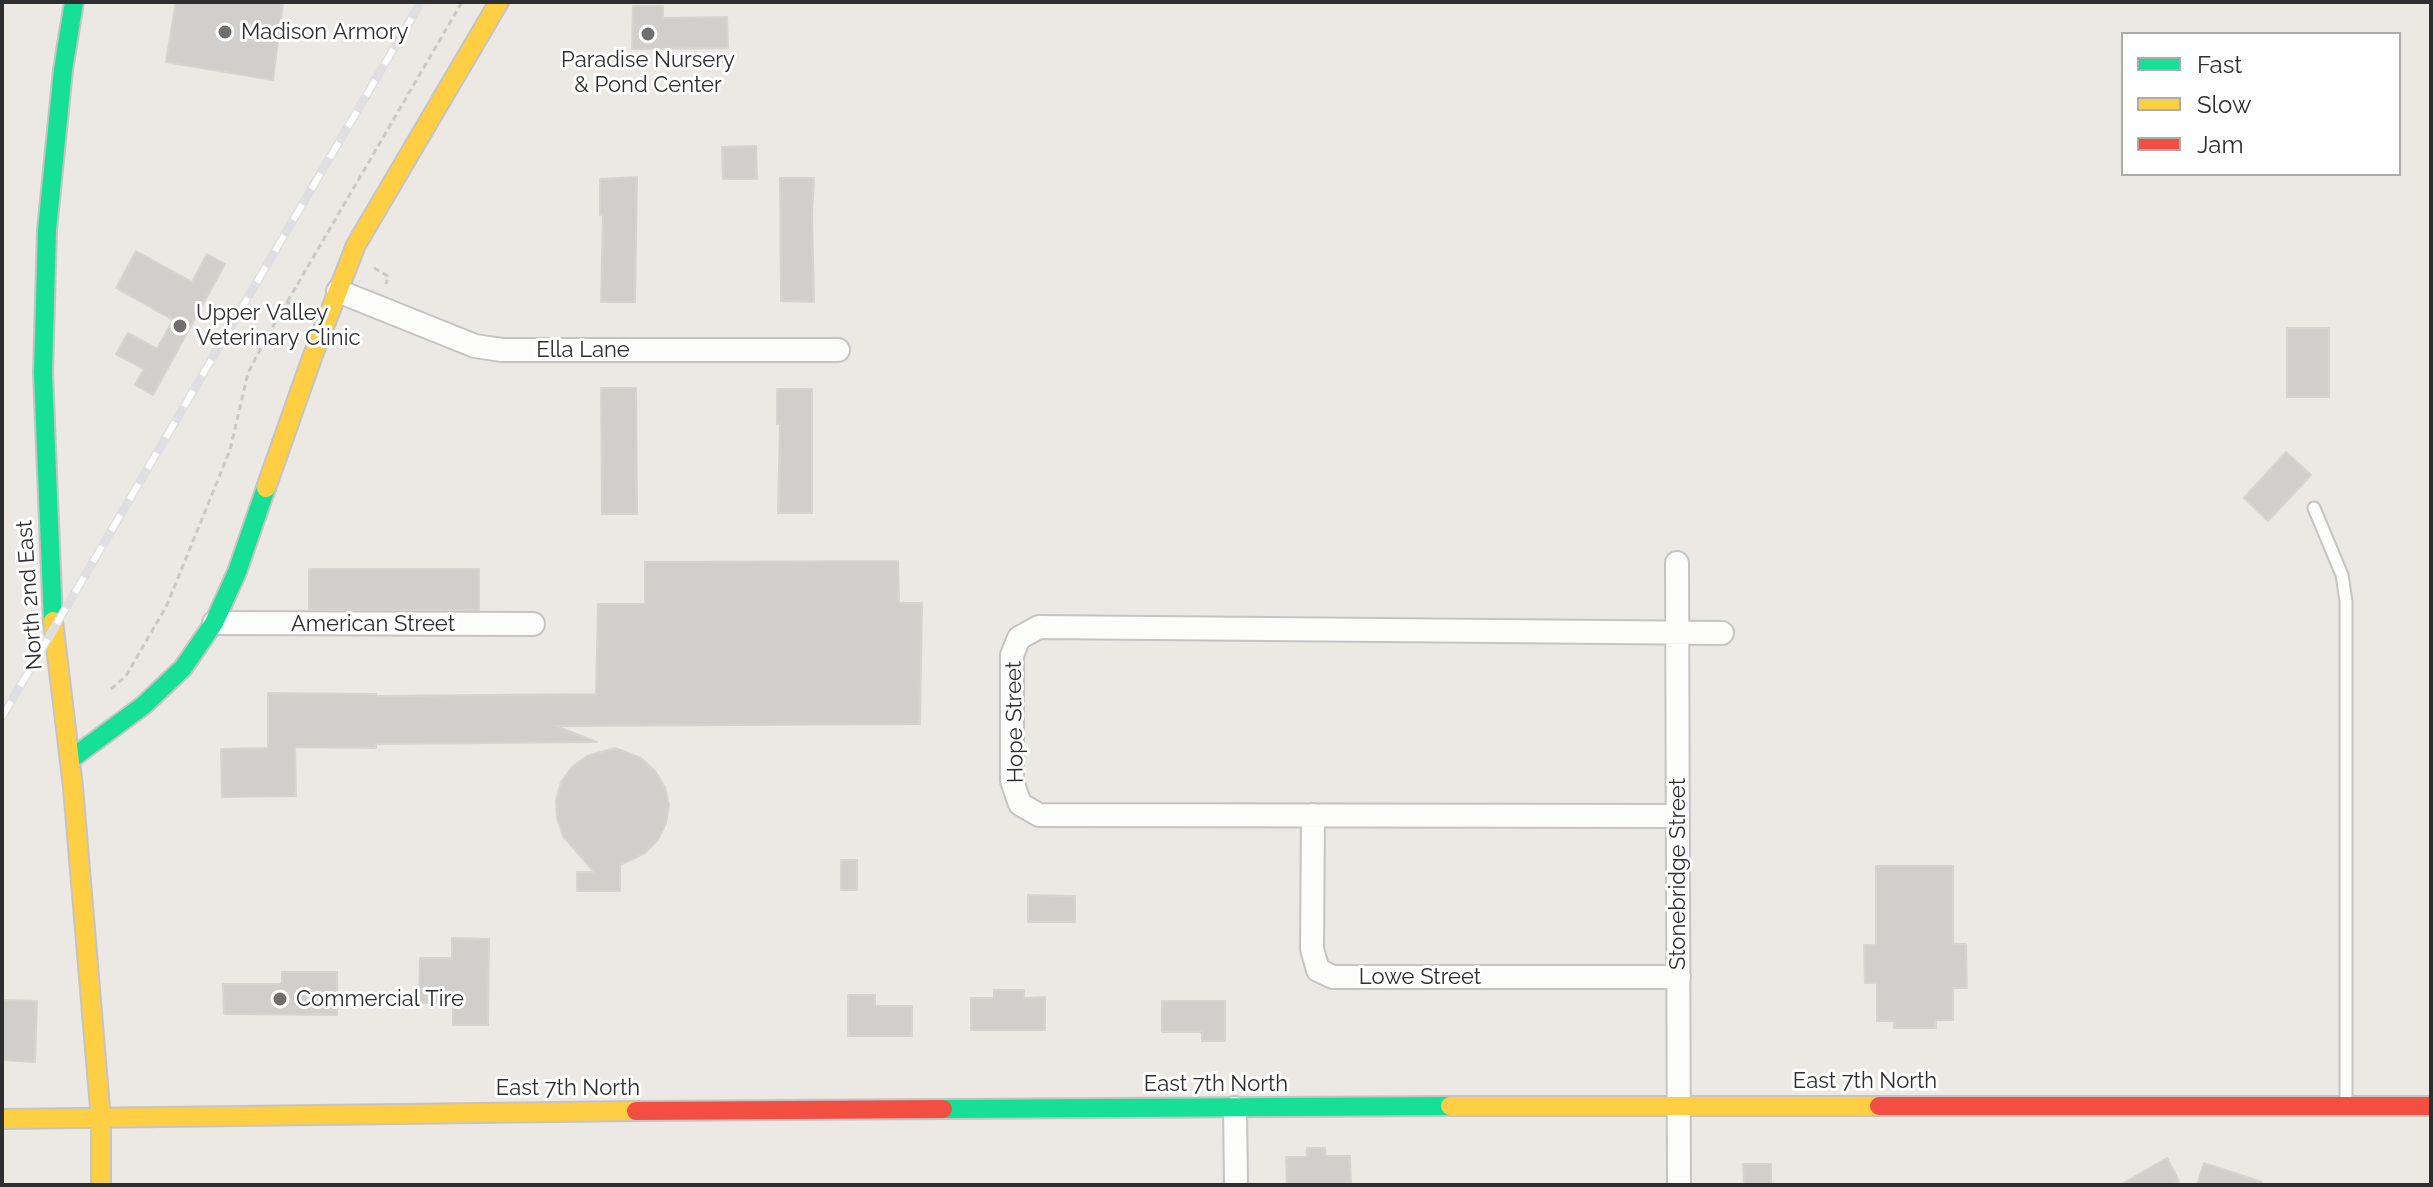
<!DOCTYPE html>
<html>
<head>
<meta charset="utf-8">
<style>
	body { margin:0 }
	#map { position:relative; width:2433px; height:1187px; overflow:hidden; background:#ece8e4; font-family:Raleway,sans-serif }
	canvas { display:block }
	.frame { position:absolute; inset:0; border:4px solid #2e2e2e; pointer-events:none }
	.legend { position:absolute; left:2121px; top:32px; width:280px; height:144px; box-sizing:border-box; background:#fff; border:2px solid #ababab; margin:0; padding:10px 14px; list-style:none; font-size:24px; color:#2e2e2e }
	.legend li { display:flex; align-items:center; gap:16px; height:40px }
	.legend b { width:40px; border:2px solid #ababab }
</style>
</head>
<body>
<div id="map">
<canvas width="2433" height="1187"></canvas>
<div class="frame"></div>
<ul class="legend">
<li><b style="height:10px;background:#16e098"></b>Fast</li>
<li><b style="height:10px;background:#ffcf43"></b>Slow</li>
<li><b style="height:10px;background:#f24e42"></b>Jam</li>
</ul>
</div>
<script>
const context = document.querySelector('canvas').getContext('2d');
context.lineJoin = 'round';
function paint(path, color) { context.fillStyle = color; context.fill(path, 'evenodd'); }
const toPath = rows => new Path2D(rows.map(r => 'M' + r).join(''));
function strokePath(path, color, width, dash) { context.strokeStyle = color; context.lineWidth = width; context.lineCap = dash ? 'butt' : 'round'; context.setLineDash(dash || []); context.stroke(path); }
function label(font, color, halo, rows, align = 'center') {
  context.font = font + ' Raleway,sans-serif'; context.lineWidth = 6; context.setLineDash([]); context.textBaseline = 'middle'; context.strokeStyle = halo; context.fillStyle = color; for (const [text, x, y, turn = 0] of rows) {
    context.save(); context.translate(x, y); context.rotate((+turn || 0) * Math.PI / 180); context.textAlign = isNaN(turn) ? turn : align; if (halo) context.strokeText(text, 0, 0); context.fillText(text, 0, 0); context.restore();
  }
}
const building = toPath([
	[176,2,283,2,273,80,166,62,176,2],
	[633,6,663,6,663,18,727,17,728,48,632,49,633,6],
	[756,146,757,179,723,179,722,147,756,146],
	[637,177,635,302,601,302,603,215,600,215,600,179,637,177],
	[780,178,814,178,812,214,814,302,781,301,780,178],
	[136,251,192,282,207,254,225,264,153,395,135,385,144,369,116,354,128,333,157,349,173,320,116,288,136,251],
	[2287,328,2329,328,2329,397,2287,397,2287,328],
	[601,388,636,388,637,514,602,514,601,388],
	[777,389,812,389,812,513,778,513,780,424,777,424,777,389],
	[2286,452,2311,475,2268,521,2244,498,2286,452],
	[898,561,899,603,922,603,920,724,556,726,597,742,376,744,376,748,295,747,296,796,222,797,221,749,268,748,268,693,376,694,376,696,596,694,598,604,645,604,645,562,898,561],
	[309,569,479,569,479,610,309,609,309,569],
	[615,748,641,758,655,771,665,787,669,805,666,823,658,840,645,853,620,865,620,891,577,891,577,872,594,872,563,836,557,818,556,800,561,782,572,767,587,756,615,748],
	[841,860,857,860,857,890,841,890,841,860],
	[1876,866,1953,866,1953,944,1966,944,1967,988,1953,988,1953,1020,1936,1020,1936,1028,1894,1028,1894,1021,1877,1021,1877,983,1865,983,1864,945,1876,945,1876,866],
	[1028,895,1075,896,1075,922,1028,922,1028,895],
	[452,938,489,939,488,1025,453,1025,453,1003,419,1003,420,958,452,958,452,938],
	[282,972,337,972,337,1015,224,1014,223,984,282,984,282,972],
	[994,990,1024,990,1024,998,1045,997,1045,1030,971,1030,971,998,994,998,994,990],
	[848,995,875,995,875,1006,912,1006,912,1036,848,1036,848,995],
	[2,1000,37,1001,35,1062,2,1060,2,1000],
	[1162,1001,1225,1001,1225,1041,1202,1041,1202,1032,1162,1032,1162,1001],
	[1307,1148,1325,1148,1325,1156,1350,1156,1351,1185,1287,1185,1286,1157,1307,1157,1307,1148],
	[2167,1158,2179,1181,2170,1185,2120,1185,2167,1158],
	[2204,1163,2262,1182,2261,1185,2197,1185,2204,1163],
	[1743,1164,1771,1164,1771,1185,1744,1185,1743,1164]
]);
paint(building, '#d1cecb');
strokePath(building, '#d7d4d0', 2);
const lane = toPath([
	[2314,508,2342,575,2346,601,2346,1106]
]);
const street = toPath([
	[338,291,475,346,502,350,838,350],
	[1677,563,1679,1185],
	[214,623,533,624],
	[1313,815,1312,949,1318,970,1333,977,1679,977],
	[1678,816,1039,815,1020,804,1012,781,1012,655,1019,638,1039,627,1722,633],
	[1235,1108,1236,1185]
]);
const fast = toPath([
	[53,621,43,373,47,230,63,70,74,2],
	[71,759,144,705,183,668,214,623,237,572,266,488],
	[943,1109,1450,1106]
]);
const slow = toPath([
	[266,488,313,355,356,245,499,2],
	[53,621,73,787,101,1120,101,1185],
	[1450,1106,1879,1106],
	[2,1119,636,1111]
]);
const jam = toPath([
	[1879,1106,2431,1106],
	[636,1111,943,1109]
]);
strokePath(lane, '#c5c4c5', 15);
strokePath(street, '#c5c4c5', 26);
strokePath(fast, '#c5c4c5', 22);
strokePath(slow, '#c5c4c5', 22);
strokePath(jam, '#c5c4c5', 22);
strokePath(toPath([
	[374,268,388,276,386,284],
	[286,302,305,308],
	[111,689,126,676,167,605,230,450,248,373,265,340,462,2]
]), '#c9c9c8', 3, [6, 4]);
strokePath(lane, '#fcfcfb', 11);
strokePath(street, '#fcfcfb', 22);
strokePath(fast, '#16e098', 18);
strokePath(slow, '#ffcf43', 18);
strokePath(jam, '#f24e42', 18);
const rail = toPath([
	[2,717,421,2]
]);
strokePath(rail, '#dfdfe1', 9);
strokePath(rail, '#fff', 6, [18]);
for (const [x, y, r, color] of [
	[225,32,8,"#706f6e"],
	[648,34,8,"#706f6e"],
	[180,326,8,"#706f6e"],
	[280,999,8,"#706f6e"]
]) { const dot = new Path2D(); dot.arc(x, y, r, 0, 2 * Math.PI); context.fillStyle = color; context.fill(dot); strokePath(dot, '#fff', 3); }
label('22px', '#2e2e2e', '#fff', [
	["Madison Armory",241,32],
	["Paradise Nursery",648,60,"center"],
	["& Pond Center",648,85,"center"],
	["Upper Valley",196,313],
	["Veterinary Clinic",196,338],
	["Commercial Tire",296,999]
], 'left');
label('22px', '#2e2e2e', '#fff', [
	["Ella Lane",583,350],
	["North 2nd East",30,595,-94],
	["American Street",373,624],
	["Hope Street",1015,722,-91],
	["Stonebridge Street",1678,874,-90],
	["Lowe Street",1420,977],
	["East 7th North",1865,1081],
	["East 7th North",1216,1084],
	["East 7th North",568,1088]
]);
</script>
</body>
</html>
